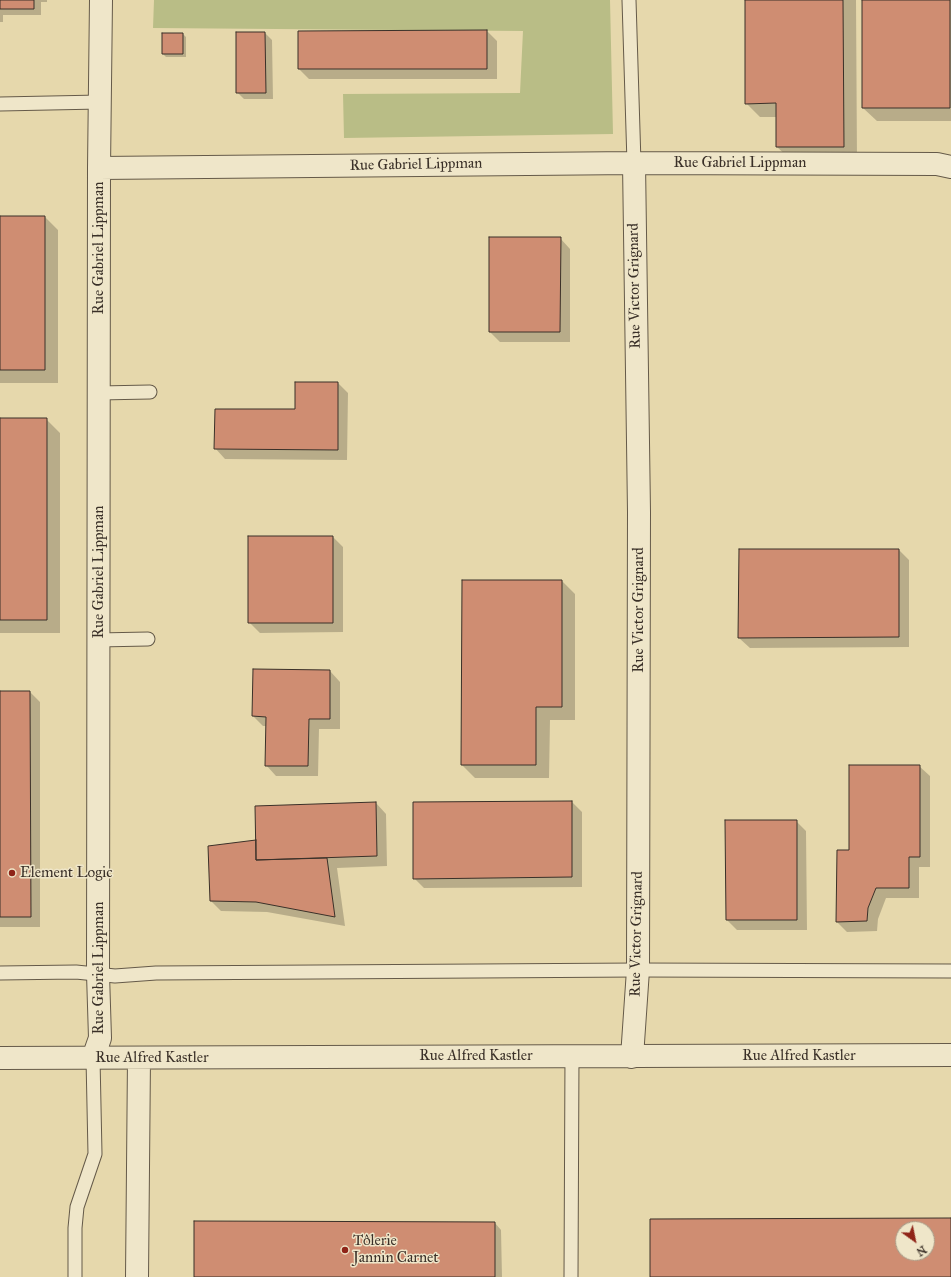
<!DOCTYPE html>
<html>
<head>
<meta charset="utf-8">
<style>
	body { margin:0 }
	#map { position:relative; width:951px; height:1277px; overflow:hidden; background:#e6d8ac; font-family:"IM FELL Great Primer",serif }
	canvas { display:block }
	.north { position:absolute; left:895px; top:1221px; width:40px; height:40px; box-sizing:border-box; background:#efe6c9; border:1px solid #a79d89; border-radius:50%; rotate:147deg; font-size:11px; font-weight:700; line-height:16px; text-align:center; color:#3a3028 }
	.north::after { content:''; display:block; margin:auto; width:14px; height:18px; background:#8f2418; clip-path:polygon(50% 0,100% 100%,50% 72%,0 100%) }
</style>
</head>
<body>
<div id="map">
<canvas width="951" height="1277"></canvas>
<div class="north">N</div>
</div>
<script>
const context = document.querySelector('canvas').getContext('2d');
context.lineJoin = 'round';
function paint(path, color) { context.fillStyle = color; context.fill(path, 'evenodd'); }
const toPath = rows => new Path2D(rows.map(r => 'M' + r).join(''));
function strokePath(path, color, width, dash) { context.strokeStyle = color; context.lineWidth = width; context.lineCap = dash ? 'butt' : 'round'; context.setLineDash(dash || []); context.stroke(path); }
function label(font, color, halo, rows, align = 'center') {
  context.font = font + ' "IM FELL Great Primer",serif'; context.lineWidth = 3; context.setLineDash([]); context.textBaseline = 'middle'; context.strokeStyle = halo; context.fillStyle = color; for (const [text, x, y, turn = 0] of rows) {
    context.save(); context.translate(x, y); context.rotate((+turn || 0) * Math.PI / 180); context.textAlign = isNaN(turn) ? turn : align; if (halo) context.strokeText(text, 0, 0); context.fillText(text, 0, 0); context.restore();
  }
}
paint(toPath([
	[154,0,610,0,613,134,344,138,343,94,520,93,523,31,153,28]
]), '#b9bd86');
paint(toPath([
	[0,0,47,0,47,2,41,2,41,15,3,15,3,22,0,22],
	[746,0,856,0,857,160,791,160,777,147,777,117,760,117,746,103],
	[863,0,951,0,951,121,877,121,863,108],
	[487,31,497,41,497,79,309,79,299,69],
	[237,33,265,33,272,40,273,99,244,99,237,92],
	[183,34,186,37,186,57,166,57,163,54],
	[0,217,45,217,58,230,58,383,0,383],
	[560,238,570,249,570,342,500,342,490,332],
	[338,383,348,393,347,460,225,459,215,448,296,410],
	[0,419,46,419,60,433,60,633,0,633],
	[249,537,333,537,343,547,343,632,260,633,249,622],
	[899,550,909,560,909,647,750,648,739,638],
	[562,581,575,594,575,720,550,720,549,778,475,778,462,765],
	[254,670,330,671,340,682,340,729,319,729,318,776,276,776,266,765,266,726,263,726,253,716],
	[0,692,30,692,40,702,40,927,0,927],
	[919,766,930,776,930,867,919,867,919,898,886,898,878,919,877,931,847,932,837,922,850,851],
	[572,802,582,812,582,887,424,888,414,878],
	[376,803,386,814,387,866,337,868,345,926,267,912,221,911,211,901,257,840],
	[796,821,806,831,807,930,737,930,727,920],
	[495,1223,501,1230,502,1277,195,1277]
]), '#0003');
const building = toPath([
	[0,0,34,0,34,9,0,9,0,0],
	[745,0,843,0,844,147,776,147,776,103,745,104,745,0],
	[862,0,950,0,950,108,862,108,862,0],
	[487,30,487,69,298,69,298,31,487,30],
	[236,32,265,32,266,93,236,93,236,32],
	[162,33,183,33,183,54,162,54,162,33],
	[0,216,45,216,45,370,0,370,0,216],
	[489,237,561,237,560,332,489,332,489,237],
	[295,382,338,382,338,450,214,449,215,409,295,409,295,382],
	[0,418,47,418,47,620,0,620,0,418],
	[248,536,333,536,333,623,248,623,248,536],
	[739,549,899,549,899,637,738,638,739,549],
	[462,580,562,580,562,707,536,707,536,765,461,765,462,580],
	[253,669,330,670,330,719,309,719,308,766,265,766,266,717,252,716,253,669],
	[0,691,30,691,31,917,0,917,0,691],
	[849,765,920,765,920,857,909,857,909,888,876,888,868,908,867,921,836,922,837,850,849,850,849,765],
	[572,801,572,877,413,879,413,802,572,801],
	[376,802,377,856,256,860,255,806,376,802],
	[725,820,797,820,797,920,726,920,725,820],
	[256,840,256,860,327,858,335,917,256,902,210,901,208,846,256,840],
	[951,1218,951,1277,650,1277,650,1219,951,1218],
	[903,1229,927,1229,927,1253,903,1253,903,1229],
	[194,1221,495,1222,495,1277,194,1277,194,1221]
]);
paint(building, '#cf8d72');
strokePath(building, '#3a3028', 1);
const lane = toPath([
	[629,0,634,163],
	[0,104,100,102],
	[99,393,150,392],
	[98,640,148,639],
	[0,973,76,972,115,976,156,973,638,970,951,971],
	[75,1277,75,1228,77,1207,95,1154,93,1058],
	[571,1277,572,1055]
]);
const street = toPath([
	[99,168,101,0],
	[632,1057,638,970,639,512,634,163],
	[0,1058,951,1055],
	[93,1058,100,1038,98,974,99,168,634,163,937,164,951,167],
	[137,1277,139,1058]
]);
strokePath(lane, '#655a49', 15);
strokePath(street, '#655a49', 24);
strokePath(lane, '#efe6c9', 13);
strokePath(street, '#efe6c9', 22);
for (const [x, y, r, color] of [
	[12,873,4,"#8f2418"],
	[345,1250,4,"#8f2418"]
]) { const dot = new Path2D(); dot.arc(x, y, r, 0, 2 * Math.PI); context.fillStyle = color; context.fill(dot); strokePath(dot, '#efe6c9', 1.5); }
label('15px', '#3a3028', '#efe6c9', [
	["Rue Gabriel Lippman",740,163],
	["Rue Gabriel Lippman",416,165,-1],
	["Rue Gabriel Lippman",99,248,-90],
	["Rue Victor Grignard",635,286,-91],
	["Rue Gabriel Lippman",99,572,-90],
	["Rue Victor Grignard",639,610,-90],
	["Rue Victor Grignard",637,934,-89],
	["Rue Gabriel Lippman",99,968,-90],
	["Rue Alfred Kastler",476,1056],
	["Rue Alfred Kastler",799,1056],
	["Rue Alfred Kastler",152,1058]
]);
label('15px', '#3a3028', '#efe6c9', [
	["Element Logic",20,873],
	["Tôlerie",353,1241],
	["Jannin Carnet",353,1258]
], 'left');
</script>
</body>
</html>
